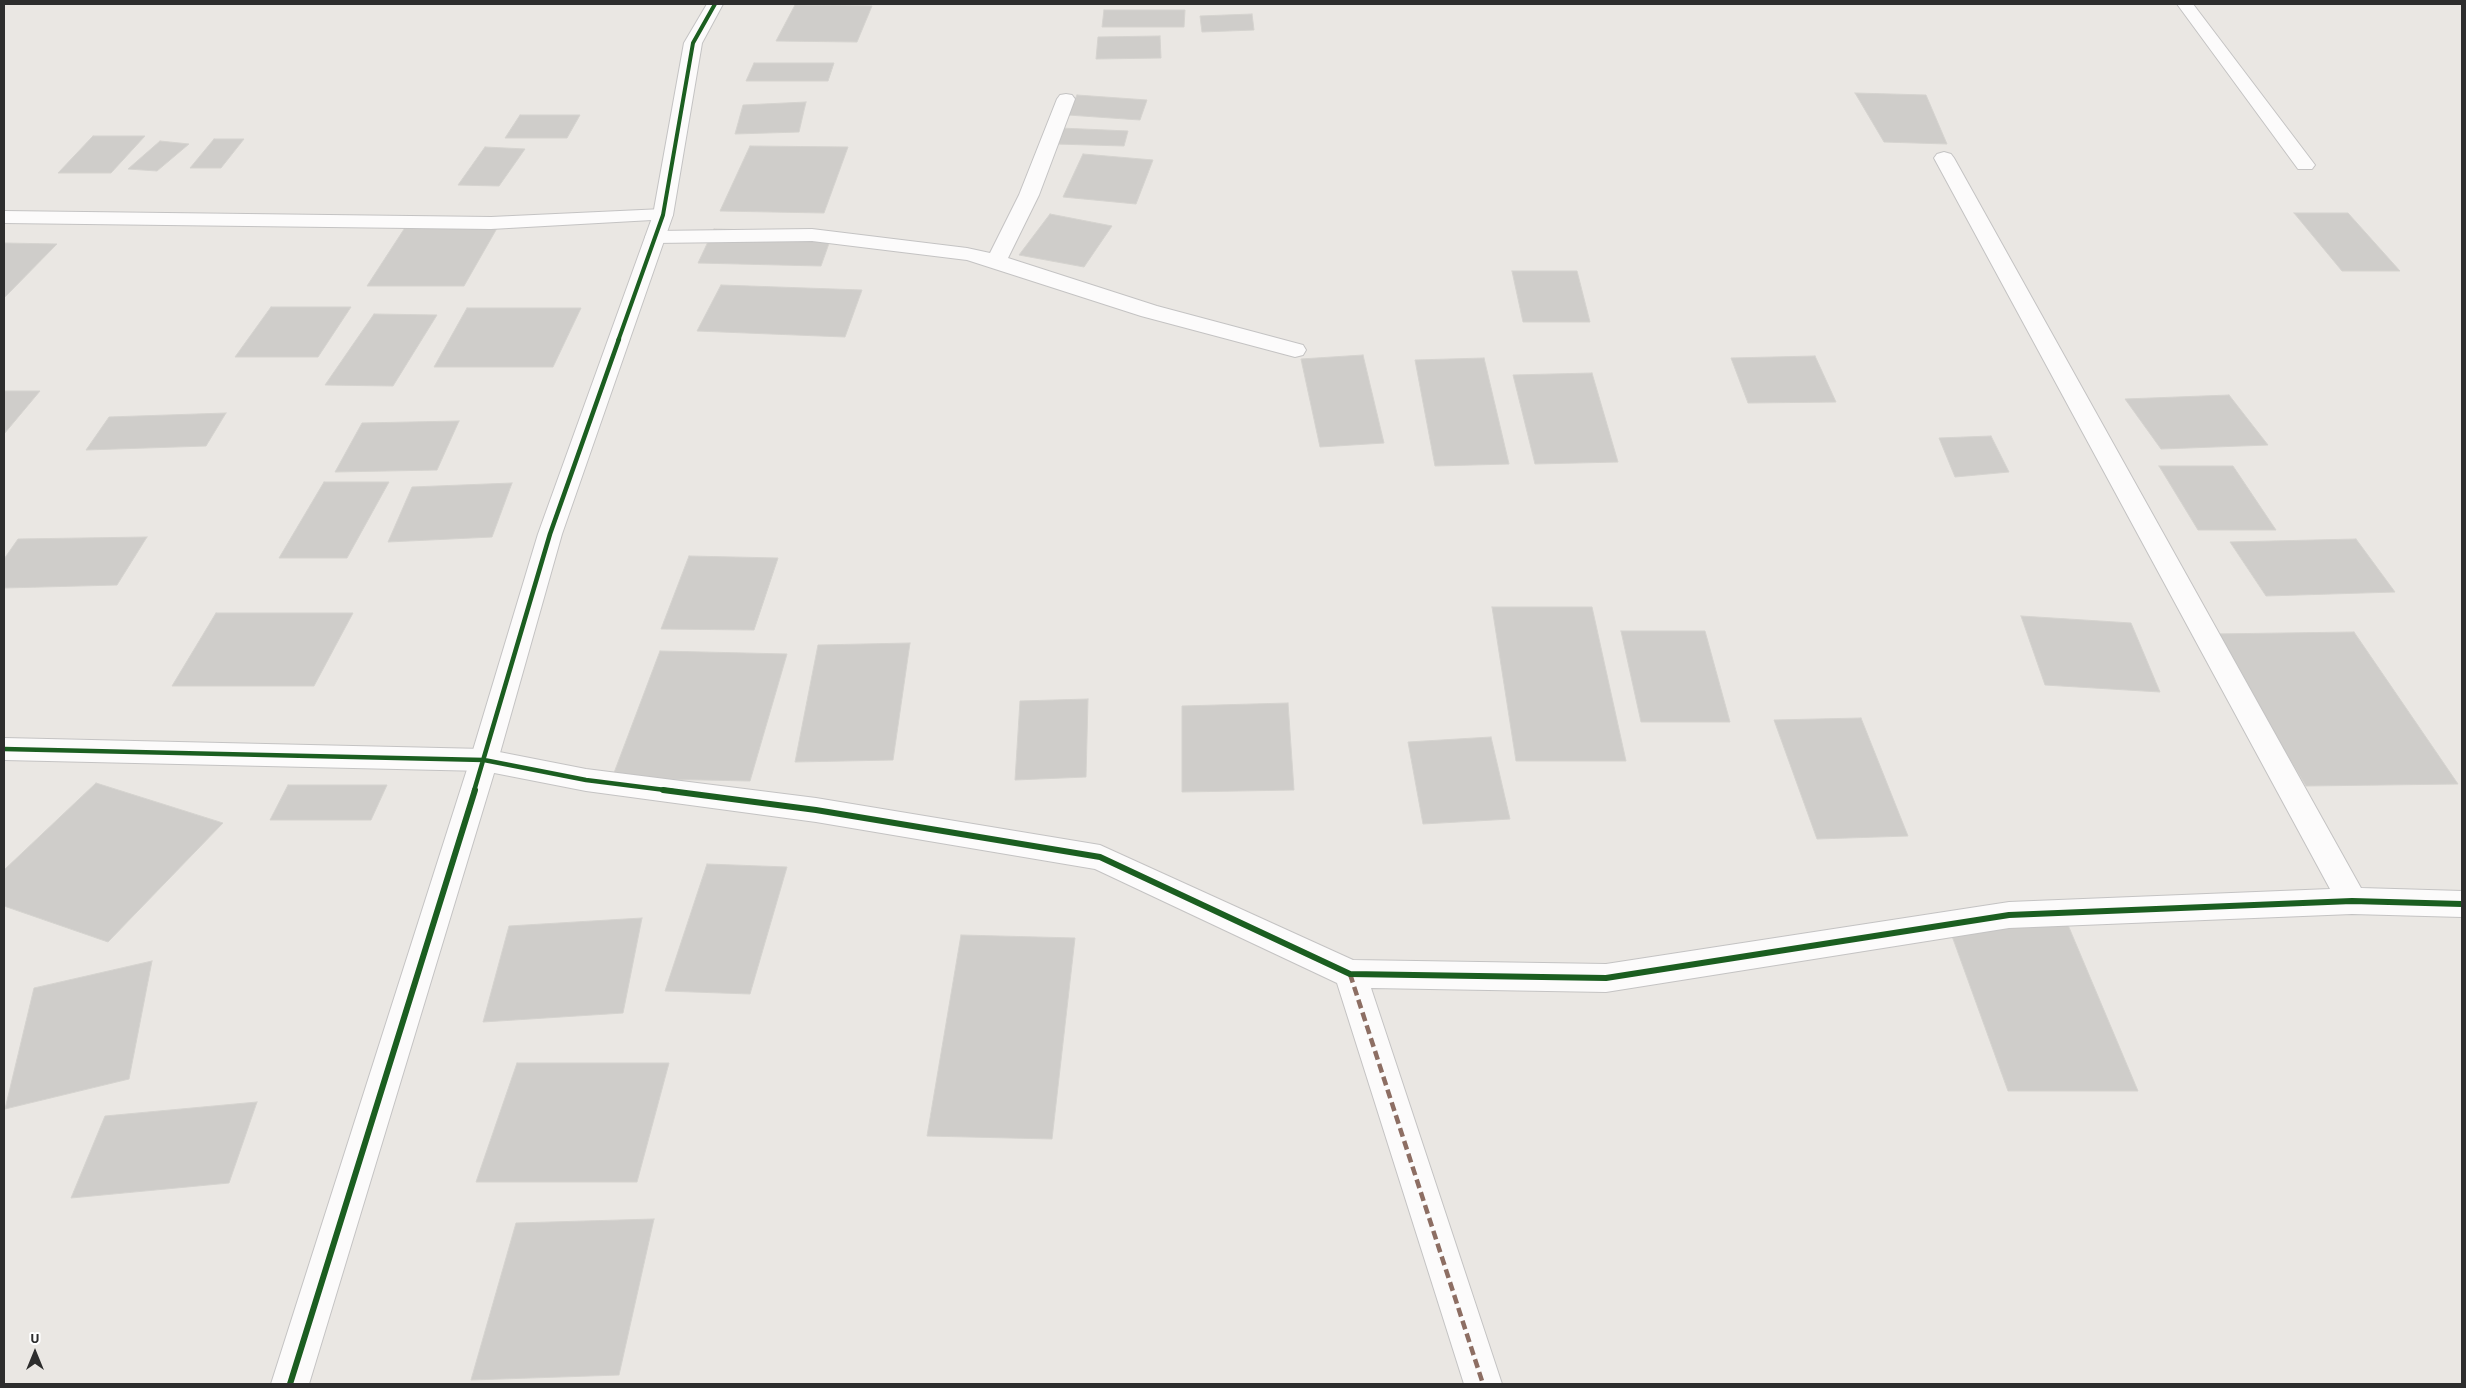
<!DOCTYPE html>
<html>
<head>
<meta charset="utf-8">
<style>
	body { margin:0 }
	#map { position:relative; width:2466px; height:1388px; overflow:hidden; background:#eae7e3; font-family:Barlow,sans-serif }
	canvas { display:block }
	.frame { position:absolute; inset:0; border:5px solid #2d2d2d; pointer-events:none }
	.north { position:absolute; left:10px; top:1328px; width:50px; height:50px; -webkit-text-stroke:4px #fff; paint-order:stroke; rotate:0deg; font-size:14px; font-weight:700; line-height:20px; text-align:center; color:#2d2d2d }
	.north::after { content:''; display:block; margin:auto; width:18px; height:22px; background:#2d2d2d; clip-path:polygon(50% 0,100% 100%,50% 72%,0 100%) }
</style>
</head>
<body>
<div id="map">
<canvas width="2466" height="1388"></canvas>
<div class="frame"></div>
<div class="north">U</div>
</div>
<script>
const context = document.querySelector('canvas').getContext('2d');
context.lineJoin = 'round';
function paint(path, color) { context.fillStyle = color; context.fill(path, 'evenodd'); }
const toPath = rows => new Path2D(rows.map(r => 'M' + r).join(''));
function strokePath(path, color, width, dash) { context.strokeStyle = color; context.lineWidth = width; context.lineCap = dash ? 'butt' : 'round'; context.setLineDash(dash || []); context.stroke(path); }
const building = toPath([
	[795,5,872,6,857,42,776,41,795,5],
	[1104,10,1185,10,1184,27,1102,27,1104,10],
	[1252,14,1254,30,1202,32,1200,16,1252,14],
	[1160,36,1161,58,1096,59,1098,37,1160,36],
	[754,63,834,63,828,81,746,81,754,63],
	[1855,93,1926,95,1947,144,1884,142,1855,93],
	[1077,95,1147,100,1140,120,1068,115,1077,95],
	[806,102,799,132,735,134,743,105,806,102],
	[520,115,580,115,567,138,505,138,520,115],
	[1060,128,1128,131,1124,146,1056,144,1060,128],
	[93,136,145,136,111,173,58,173,93,136],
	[214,139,244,139,221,168,190,168,214,139],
	[160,141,189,144,157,171,128,169,160,141],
	[750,146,848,147,824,213,720,211,750,146],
	[485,147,525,149,499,186,458,185,485,147],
	[1083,154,1153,160,1136,204,1063,197,1083,154],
	[2294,213,2348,213,2400,271,2342,271,2294,213],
	[1050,214,1112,226,1084,267,1019,255,1050,214],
	[408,223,500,223,464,286,367,286,408,223],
	[714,229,833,232,821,266,698,263,714,229],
	[4,243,57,244,4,298,4,243],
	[1512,271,1577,271,1590,322,1523,322,1512,271],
	[721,285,862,290,845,337,697,331,721,285],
	[271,307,351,307,318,357,235,357,271,307],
	[467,308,581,308,553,367,434,367,467,308],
	[374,314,437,315,393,386,325,385,374,314],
	[1363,355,1384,443,1320,447,1301,359,1363,355],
	[1815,356,1836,402,1748,403,1731,358,1815,356],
	[1484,358,1509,464,1435,466,1415,360,1484,358],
	[1592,373,1618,462,1535,464,1513,375,1592,373],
	[4,391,40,391,4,434,4,391],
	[2229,395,2268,445,2161,449,2125,399,2229,395],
	[226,413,206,446,86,450,109,417,226,413],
	[459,421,437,470,335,472,362,423,459,421],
	[1991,436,2009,472,1955,477,1939,438,1991,436],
	[2159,466,2233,466,2276,530,2198,530,2159,466],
	[324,482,389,482,347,558,279,558,324,482],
	[512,483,492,537,388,542,412,487,512,483],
	[147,537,117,585,4,588,4,559,18,539,147,537],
	[2356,539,2395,592,2266,596,2230,542,2356,539],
	[689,556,778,558,754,630,661,629,689,556],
	[1492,607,1592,607,1626,761,1516,761,1492,607],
	[216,613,353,613,314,686,172,686,216,613],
	[2021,616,2131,623,2160,692,2045,685,2021,616],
	[1621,631,1705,631,1730,722,1641,722,1621,631],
	[2354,632,2458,784,2306,786,2213,634,2354,632],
	[910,643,893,760,795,762,818,645,910,643],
	[660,651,787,654,750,781,612,778,660,651],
	[1088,699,1086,777,1015,780,1020,701,1088,699],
	[1288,703,1294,790,1182,792,1182,706,1288,703],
	[1861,718,1908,836,1817,839,1774,720,1861,718],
	[1491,737,1510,819,1423,824,1408,742,1491,737],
	[96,783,223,823,108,942,4,906,4,870,96,783],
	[288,785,387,785,371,820,270,820,288,785],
	[707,864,787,867,750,994,665,991,707,864],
	[642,918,623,1013,483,1022,509,926,642,918],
	[1948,925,2068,925,2138,1091,2008,1091,1948,925],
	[961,935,1075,938,1052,1139,927,1136,961,935],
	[152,961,129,1079,5,1109,34,988,152,961],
	[517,1063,669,1063,637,1182,476,1182,517,1063],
	[257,1102,229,1183,71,1198,105,1116,257,1102],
	[654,1219,619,1375,471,1380,516,1223,654,1219]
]);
paint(building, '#cfcdca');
strokePath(building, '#d5d3cf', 1);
const minor = toPath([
	[2177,4,2193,4,2312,161,2315,165,2312,169,2298,169,2177,4],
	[1066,94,1072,95,1075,99,1039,195,1008,258,1157,306,1303,345,1306,350,1303,355,1295,357,1141,316,967,260,812,241,655,243,648,241,645,237,648,233,655,231,812,229,967,248,990,253,1019,195,1057,99,1060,95,1066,94],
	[1944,152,1951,154,1954,158,2361,888,2462,891,2462,917,2352,914,2009,928,1606,992,1371,988,1502,1384,1464,1384,1337,983,1095,869,816,822,586,791,484,771,4,760,4,738,484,749,586,769,816,798,1100,845,1353,960,1606,964,2009,902,2330,889,1934,158,1937,154,1944,152],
	[663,209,670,211,673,215,670,219,491,229,4,223,4,211,491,217,663,209]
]);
const tertiary = toPath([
	[707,4,723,4,702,43,673,215,562,534,498,760,309,1384,271,1384,470,760,538,534,653,215,684,43,707,4]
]);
strokePath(minor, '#c4c3c3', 2);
strokePath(tertiary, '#c4c3c3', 2);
paint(minor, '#fcfbfb');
paint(tertiary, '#fcfbfb');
strokePath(toPath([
	[1350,974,1483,1384]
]), '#8d6e63', 4.5, [9, 4.5]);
strokePath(toPath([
	[618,341,663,215,693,43,715,4]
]), '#1b5e20', 4);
strokePath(toPath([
	[4,749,484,760,586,780,673,791],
	[474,791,550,534,619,339]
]), '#1b5e20', 4.5);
strokePath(toPath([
	[663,790,816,810,1100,857,1350,974,1606,978,2009,915,2352,901,2462,904],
	[290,1384,475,790]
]), '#1b5e20', 6);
</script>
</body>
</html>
